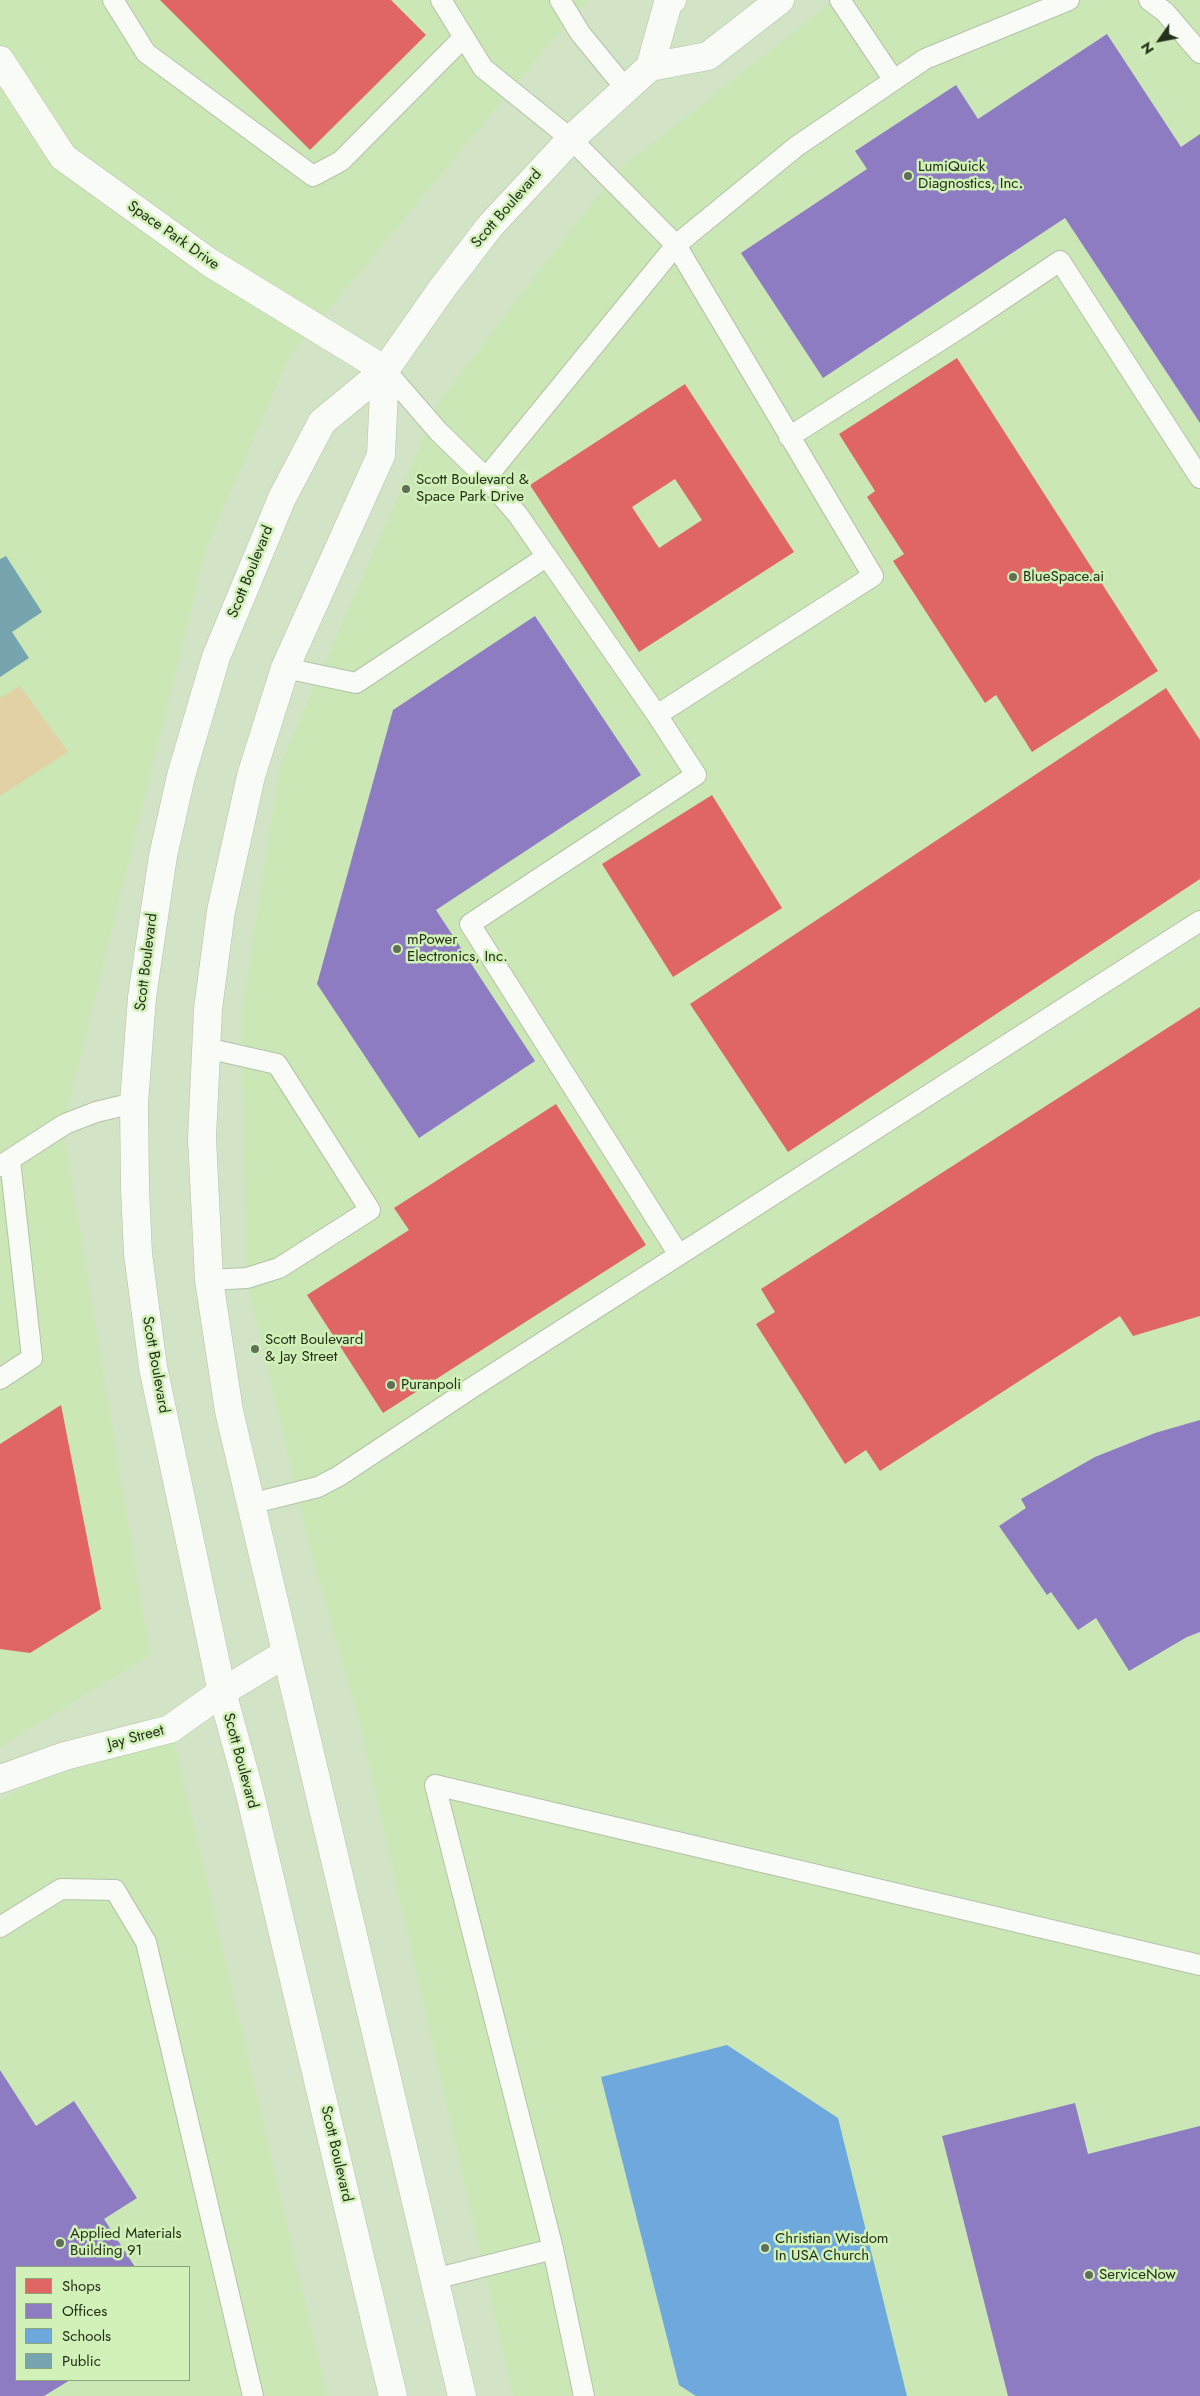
<!DOCTYPE html>
<html>
<head>
<meta charset="utf-8">
<style>
	body { margin:0 }
	#map { position:relative; width:1200px; height:2396px; overflow:hidden; background:#d2e4c5; font-family:Jost,sans-serif }
	canvas { display:block }
	.legend { position:absolute; left:15px; top:2266px; width:175px; height:115px; box-sizing:border-box; background:#d1f1b8; border:1px solid #8ca479; margin:0; padding:6px 9px; list-style:none; font-size:15px; color:#24301a }
	.legend li { display:flex; align-items:center; gap:10px; height:25px }
	.legend b { width:25px; border:1px solid #8ca479 }
	.north { position:absolute; left:1135px; top:15px; width:50px; height:50px; -webkit-text-stroke:4px #d1f1b8; paint-order:stroke; rotate:237deg; font-size:14px; font-weight:700; line-height:20px; text-align:center; color:#24301a }
	.north::after { content:''; display:block; margin:auto; width:18px; height:22px; background:#24301a; clip-path:polygon(50% 0,100% 100%,50% 72%,0 100%) }
</style>
</head>
<body>
<div id="map">
<canvas width="1200" height="2396"></canvas>
<ul class="legend">
<li><b style="height:14px;background:#e06666"></b>Shops</li>
<li><b style="height:14px;background:#8e7cc3"></b>Offices</li>
<li><b style="height:14px;background:#6fa8dc"></b>Schools</li>
<li><b style="height:14px;background:#76a5af"></b>Public</li>
</ul>
<div class="north">N</div>
</div>
<script>
const context = document.querySelector('canvas').getContext('2d');
context.lineJoin = 'round';
function paint(path, color) { context.fillStyle = color; context.fill(path, 'evenodd'); }
const toPath = rows => new Path2D(rows.map(r => 'M' + r).join(''));
function strokePath(path, color, width, dash) { context.strokeStyle = color; context.lineWidth = width; context.lineCap = dash ? 'butt' : 'round'; context.setLineDash(dash || []); context.stroke(path); }
function label(font, color, halo, rows, align = 'center') {
  context.font = font + ' Jost,sans-serif'; context.lineWidth = 5; context.setLineDash([]); context.textBaseline = 'middle'; context.strokeStyle = halo; context.fillStyle = color; for (const [text, x, y, turn = 0] of rows) {
    context.save(); context.translate(x, y); context.rotate((+turn || 0) * Math.PI / 180); context.textAlign = isNaN(turn) ? turn : align; if (halo) context.strokeText(text, 0, 0); context.fillText(text, 0, 0); context.restore();
  }
}
paint(toPath([
	[0,0,589,0,571,18,289,357,207,546,63,1127,150,1655,0,1747],
	[834,0,1200,0,1200,2396,513,2396,358,1716,312,1556,247,1282,241,1017,280,765,440,400,615,173],
	[173,1736,327,2396,0,2396,0,1801,63,1761],
	[16,2267,189,2267,189,2380,16,2380]
]), '#cbe7b6');
paint(toPath([
	[20,686,68,752,0,796,0,698]
]), '#e2d1a5');
paint(toPath([
	[160,0,391,0,426,35,310,150],
	[957,358,1158,671,1032,752,996,695,985,703,893,561,904,554,867,497,875,491,839,434],
	[685,384,794,552,639,652,530,485],
	[675,479,702,520,659,548,632,507],
	[1166,688,1200,740,1200,879,788,1152,690,1004],
	[712,795,782,908,673,977,602,864],
	[1200,1007,1200,1316,1133,1336,1120,1316,880,1471,866,1450,845,1464,756,1324,775,1312,761,1289],
	[556,1104,646,1245,383,1413,307,1295,409,1230,394,1208],
	[61,1405,101,1609,30,1653,0,1649,0,1444]
]), '#e06666');
paint(toPath([
	[1107,34,1181,147,1200,134,1200,423,1065,218,823,378,741,253,867,169,855,151,956,85,978,119],
	[535,616,641,775,436,910,535,1061,419,1138,317,984,393,710],
	[1200,1420,1200,1632,1187,1637,1129,1671,1096,1618,1078,1630,1051,1592,1047,1595,999,1526,1026,1508,1021,1499,1095,1457,1155,1433],
	[0,2070,36,2126,74,2101,137,2198,104,2219,135,2267,16,2267,16,2380,70,2380,44,2396,0,2396],
	[1075,2103,1088,2154,1200,2126,1200,2396,1008,2396,942,2136]
]), '#8e7cc3');
paint(toPath([
	[727,2045,838,2118,907,2396,696,2396,679,2385,601,2077]
]), '#6fa8dc');
paint(toPath([
	[6,556,42,612,12,632,29,658,0,677,0,559]
]), '#76a5af');
const service = toPath([
	[113,0,146,53,313,176,341,161,464,37],
	[441,0,483,68,571,139,676,245,873,576,657,715,696,775,470,924,679,1255],
	[560,0,580,33,626,89],
	[840,0,893,79],
	[1149,0,1165,12,1200,53],
	[385,370,438,431,486,478,518,515,657,715],
	[789,437,966,324,1060,261,1200,478],
	[486,478,676,245,797,146,925,59,1069,0],
	[285,668,356,683,546,557],
	[206,1048,277,1064,370,1210,279,1268,247,1278,209,1280],
	[0,1166,65,1124,96,1112,134,1103],
	[0,1379,32,1358,10,1160],
	[250,1504,318,1487,339,1476,473,1387,1200,921],
	[0,1927,61,1889,115,1890,146,1942,253,2396],
	[553,2249,584,2396],
	[434,2279,553,2249,435,1785,1200,1965]
]);
const minor = toPath([
	[0,60,63,157,209,262,385,370],
	[0,1779,65,1756,170,1729,222,1692,285,1654]
]);
const primary = toPath([
	[650,67,708,56,780,0],
	[385,370,381,455,285,668,251,776,221,911,208,1009,202,1138,209,1280,229,1411,462,2396],
	[393,2396,249,1790,222,1692,153,1367,138,1254,135,1189,134,1103,142,997,163,856,181,776,216,657,282,498,322,422,385,370,441,290,490,226,571,139,650,67,668,3,672,0]
]);
strokePath(service, '#b4c2a9', 22);
strokePath(minor, '#b4c2a9', 29);
strokePath(primary, '#b4c2a9', 29);
strokePath(service, '#f8fbf6', 20);
strokePath(minor, '#f8fbf6', 28);
strokePath(primary, '#f8fbf6', 28);
for (const [x, y, r, color] of [
	[908,176,5,"#616f56"],
	[406,489,5,"#616f56"],
	[1013,577,5,"#616f56"],
	[397,949,5,"#616f56"],
	[255,1349,5,"#616f56"],
	[391,1385,5,"#616f56"],
	[60,2243,5,"#616f56"],
	[765,2248,5,"#616f56"],
	[1089,2275,5,"#616f56"]
]) { const dot = new Path2D(); dot.arc(x, y, r, 0, 2 * Math.PI); context.fillStyle = color; context.fill(dot); strokePath(dot, '#d1f1b8', 2); }
label('15px', '#24301a', '#d1f1b8', [
	["LumiQuick",918,167],
	["Diagnostics, Inc.",918,184],
	["Scott Boulevard &",416,480],
	["Space Park Drive",416,497],
	["BlueSpace.ai",1023,577],
	["mPower",407,940],
	["Electronics, Inc.",407,957],
	["Scott Boulevard",265,1340],
	["& Jay Street",265,1357],
	["Puranpoli",401,1385],
	["Applied Materials",70,2234],
	["Building 91",70,2251],
	["Christian Wisdom",775,2239],
	["In USA Church",775,2256],
	["ServiceNow",1099,2275]
], 'left');
label('15px', '#24301a', '#d1f1b8', [
	["Scott Boulevard",507,209,-49],
	["Space Park Drive",173,236,35],
	["Scott Boulevard",251,572,-68],
	["Scott Boulevard",147,962,-83],
	["Scott Boulevard",155,1365,80],
	["Jay Street",136,1738,-15],
	["Scott Boulevard",240,1761,75],
	["Scott Boulevard",336,2154,77]
]);
</script>
</body>
</html>
